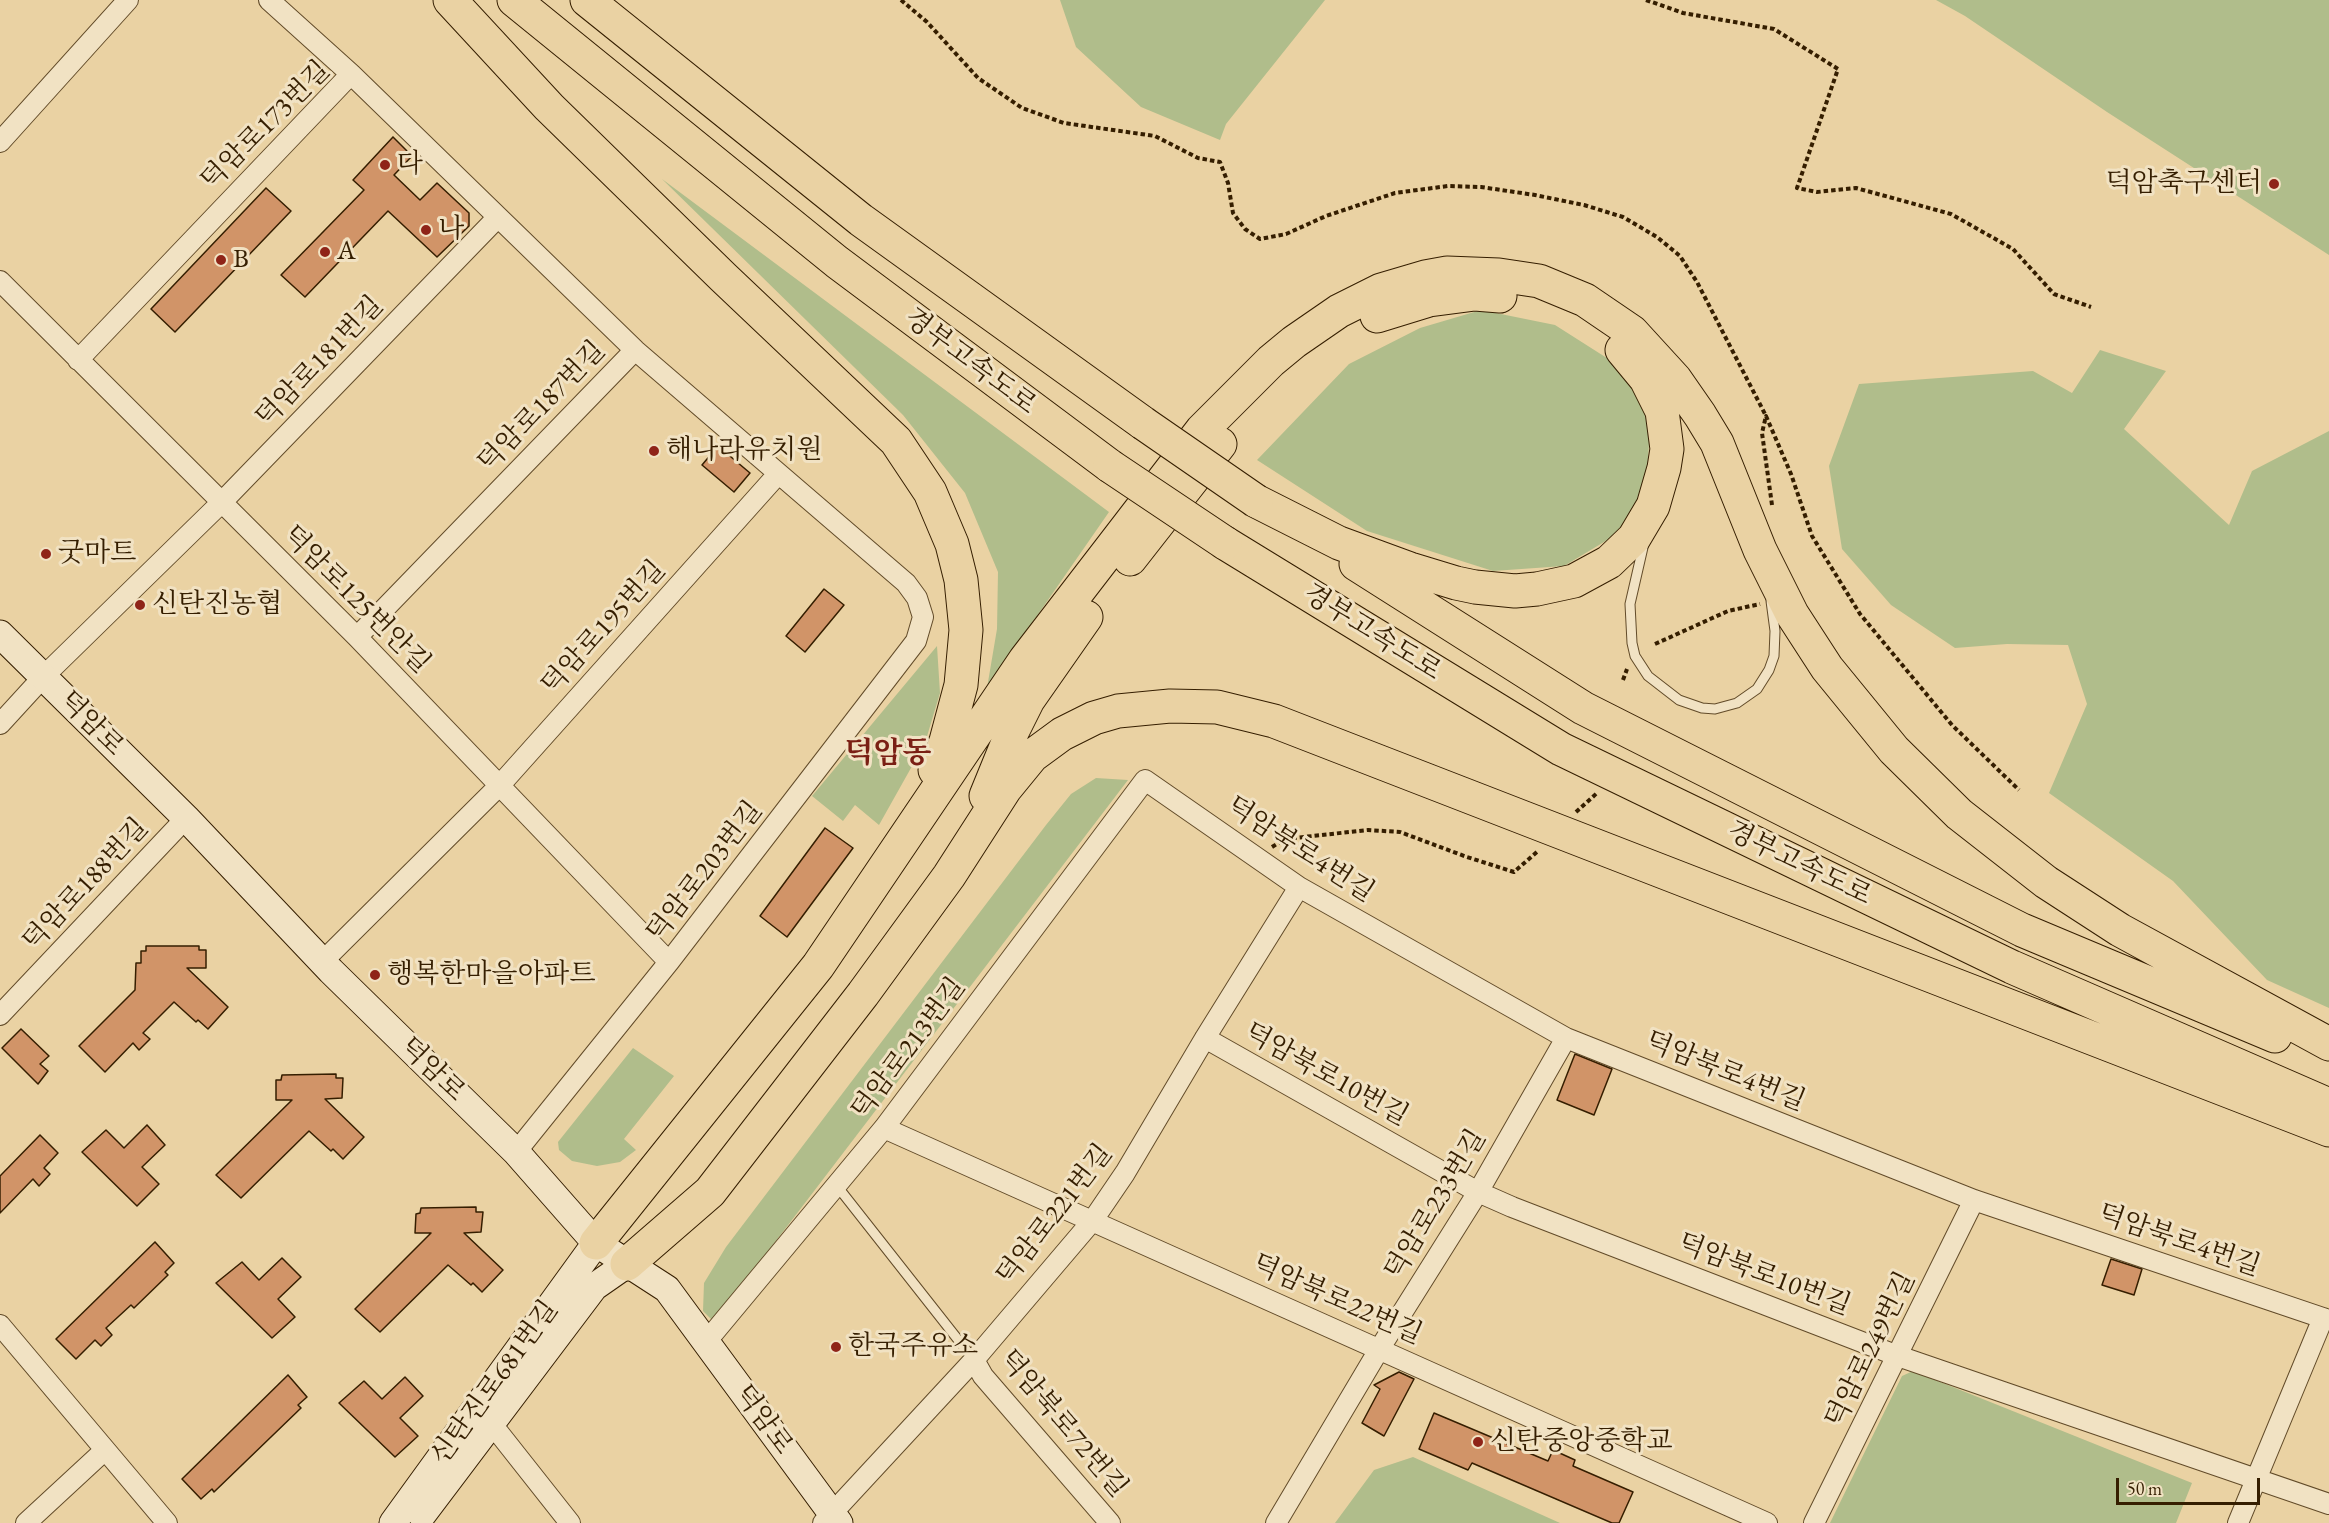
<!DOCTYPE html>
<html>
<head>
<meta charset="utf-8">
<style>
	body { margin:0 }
	#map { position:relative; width:2329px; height:1523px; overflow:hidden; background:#ead2a3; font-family:"EB Garamond",serif }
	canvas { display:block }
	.scale { position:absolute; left:2116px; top:1478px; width:144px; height:27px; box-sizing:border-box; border:3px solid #351e00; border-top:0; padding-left:8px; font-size:18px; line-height:21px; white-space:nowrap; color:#351e00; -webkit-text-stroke:4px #f1e2c3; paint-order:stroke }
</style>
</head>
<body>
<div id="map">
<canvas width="2329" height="1523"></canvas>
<div class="scale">50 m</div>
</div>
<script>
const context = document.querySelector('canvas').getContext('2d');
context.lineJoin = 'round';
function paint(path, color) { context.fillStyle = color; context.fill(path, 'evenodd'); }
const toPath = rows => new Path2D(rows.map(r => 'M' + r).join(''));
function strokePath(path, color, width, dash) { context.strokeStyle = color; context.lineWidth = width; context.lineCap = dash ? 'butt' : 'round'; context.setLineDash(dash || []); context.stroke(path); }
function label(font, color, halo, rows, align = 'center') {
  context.font = font + ' "EB Garamond","Noto Serif KR",serif'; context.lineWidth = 6; context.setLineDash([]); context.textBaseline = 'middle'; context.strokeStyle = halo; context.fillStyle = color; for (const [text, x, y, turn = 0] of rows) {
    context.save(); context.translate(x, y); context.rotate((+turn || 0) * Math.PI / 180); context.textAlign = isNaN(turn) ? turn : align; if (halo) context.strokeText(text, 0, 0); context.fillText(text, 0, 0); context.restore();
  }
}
paint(toPath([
	[1060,0,1325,0,1226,124,1220,140,1141,107,1076,47],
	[1936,0,2329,0,2329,255,2107,112,1965,16],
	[662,179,1109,512,987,688,997,629,998,572,965,493,903,415],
	[1481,310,1555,325,1621,367,1651,418,1646,484,1624,530,1564,566,1493,571,1367,531,1257,460,1349,364,1420,328],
	[2100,350,2166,371,2124,429,2229,525,2252,471,2329,431,2329,1008,2267,980,2173,881,2049,793,2087,704,2068,645,2007,644,1955,648,1891,605,1842,549,1829,466,1859,384,2033,371,2072,393],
	[937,646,940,693,925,743,879,825,855,805,843,821,812,796],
	[1096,778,1128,780,714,1322,703,1311,704,1283,726,1247,1046,825,1071,794],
	[633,1048,674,1076,624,1139,636,1150,620,1162,597,1166,572,1161,559,1150,558,1142],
	[1913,1371,2192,1483,2176,1523,1830,1523,1902,1376],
	[1413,1457,1560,1523,1335,1523,1374,1470]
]), '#b0bd8b');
const building = toPath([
	[393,137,412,156,394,175,420,200,437,183,469,213,469,226,437,257,388,211,305,297,281,275,364,190,353,180,393,137],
	[266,188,291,211,175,332,151,309,266,188],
	[718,446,750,473,734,492,702,465,718,446],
	[824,589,844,605,805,652,786,636,824,589],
	[825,828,853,848,787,937,760,916,825,828],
	[146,946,199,946,199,950,206,950,206,968,187,968,228,1007,208,1029,198,1020,196,1022,174,1002,143,1033,150,1039,139,1050,133,1043,105,1072,79,1046,135,990,136,963,141,963,141,951,146,951,146,946],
	[21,1029,49,1056,40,1064,48,1071,38,1084,2,1048,21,1029],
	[1575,1054,1612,1069,1594,1115,1557,1100,1575,1054],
	[336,1074,336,1078,343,1078,342,1098,325,1099,364,1137,343,1159,333,1149,331,1151,309,1131,241,1198,216,1175,292,1100,276,1100,276,1080,281,1080,282,1075,336,1074],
	[147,1125,165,1145,142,1167,159,1184,137,1206,82,1152,106,1130,124,1148,147,1125],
	[40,1135,58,1153,44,1168,50,1174,39,1186,33,1179,0,1213,0,1176,40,1135],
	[476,1207,476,1212,483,1212,481,1232,464,1233,503,1270,482,1292,473,1283,471,1285,448,1265,380,1332,355,1309,431,1233,415,1233,416,1214,420,1213,421,1208,476,1207],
	[155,1242,174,1263,165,1272,168,1275,134,1308,131,1305,106,1328,112,1335,101,1346,95,1340,76,1359,56,1339,155,1242],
	[282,1258,301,1277,278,1299,295,1317,272,1338,216,1283,242,1262,259,1280,282,1258],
	[2111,1259,2142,1269,2134,1295,2102,1285,2111,1259],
	[1399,1372,1414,1379,1384,1436,1362,1423,1380,1389,1374,1385,1399,1372],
	[288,1375,307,1397,298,1405,301,1408,214,1492,212,1489,201,1499,182,1479,288,1375],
	[405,1377,423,1396,400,1418,418,1436,395,1457,339,1403,364,1381,382,1399,405,1377],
	[1434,1413,1548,1461,1553,1450,1575,1460,1573,1466,1633,1492,1619,1523,1612,1523,1472,1463,1468,1470,1419,1449,1434,1413]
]);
paint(building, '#d19468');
strokePath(building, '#351e00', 1.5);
const lane = toPath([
	[1644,543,1630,604,1632,643,1635,656,1648,676,1679,700,1702,708,1715,709,1737,703,1757,689,1769,670,1774,656,1775,631,1771,601],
	[837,1186,974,1360]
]);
const street = toPath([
	[269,0,351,74,635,350,906,583,917,598,923,617,916,641,669,962,516,1152],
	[0,142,128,0],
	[0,281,357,637,669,962],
	[78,360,351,74],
	[357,637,635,350],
	[0,724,44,676,221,503,498,217],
	[323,961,500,785,778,474],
	[0,1015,186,818],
	[1205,1038,1478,1192,1512,1207,1898,1356,2329,1504],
	[884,1128,1767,1523],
	[0,1325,167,1523],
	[706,1342,884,1128,1145,780,1299,887,1566,1038,1974,1200,2329,1320],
	[974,1360,983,1376,1110,1523],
	[491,1423,570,1523],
	[26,1523,105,1450],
	[823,1523,974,1360,1093,1220,1125,1173,1205,1038,1299,887],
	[1276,1523,1380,1348,1478,1192,1566,1038],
	[1814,1523,1974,1200],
	[2238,1523,2323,1318]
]);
const secondary = toPath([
	[0,634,186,818,331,971,516,1152,596,1243,667,1289,839,1523],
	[422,1515,594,1287,627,1264],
	[393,1523,596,1243]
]);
const highway = toPath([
	[450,0,549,107,723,277,896,441,930,492,952,544,961,580,966,630,961,685,946,741,935,770],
	[514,0,837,262,1110,466],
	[587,0,861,220,1143,423],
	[1377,316,1429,300,1475,294,1500,296],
	[1256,501,1339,543,1410,569,1456,583,1475,587,1515,591,1537,589,1574,581,1609,562,1634,538,1653,506,1664,468,1667,449,1662,411,1646,379,1622,350],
	[1225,543,1561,749,2012,967,2329,1105],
	[1130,559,1220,444],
	[1356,564,1583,708,2022,930,2275,1036],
	[986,796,1013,730,1028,700,1086,617],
	[596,1243,818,966,1025,660,1202,430,1271,361,1294,342,1339,311,1381,290,1425,277,1447,273,1499,275,1539,281,1585,300,1632,332,1675,379,1700,415,1717,443,1760,550,1792,614,1827,668,1894,750,1959,814,2046,882,2120,930,2329,1044],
	[627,1264,710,1192,863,994,949,876,1005,789,1032,756,1062,734,1094,718,1118,711,1170,706,1217,707,1274,721,2329,1130]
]);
strokePath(lane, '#624b29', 11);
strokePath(street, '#624b29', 22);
strokePath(secondary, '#351e00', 29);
strokePath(highway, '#351e00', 35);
strokePath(toPath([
	[901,0,927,22,978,78,1022,108,1064,123,1155,136,1198,158,1220,162,1228,183,1233,213,1245,229,1260,239,1286,234,1326,216,1395,193,1448,186,1481,187,1535,195,1584,205,1623,217,1657,237,1680,256,1697,282,1766,416],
	[1646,0,1683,13,1774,29,1838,69,1797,188,1817,192,1856,188,1951,214,2013,249,2054,294,2091,307],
	[1772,505,1762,433,1766,416,1791,474,1812,536,1860,614,1952,725,2019,790],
	[1655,644,1728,611,1760,604],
	[1623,680,1627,669],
	[1576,812,1597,793],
	[1272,847,1285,839,1368,830,1400,832,1467,857,1514,872,1538,851]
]), '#351e00', 4, [4.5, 3]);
strokePath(lane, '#f1e2c3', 9);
strokePath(street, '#f1e2c3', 20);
strokePath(secondary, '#f1e2c3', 27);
strokePath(highway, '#ead2a3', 33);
const highwayBridge = toPath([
	[1143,423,1256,501],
	[1110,466,1225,543]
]);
strokePath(highwayBridge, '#351e00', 35, []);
strokePath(highwayBridge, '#ead2a3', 33);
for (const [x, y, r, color] of [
	[385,165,6,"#8f2418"],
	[2274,184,6,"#8f2418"],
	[426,230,6,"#8f2418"],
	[325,252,6,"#8f2418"],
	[221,260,6,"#8f2418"],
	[654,451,6,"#8f2418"],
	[46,554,6,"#8f2418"],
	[140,605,6,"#8f2418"],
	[375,975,6,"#8f2418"],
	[836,1347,6,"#8f2418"],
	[1478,1442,6,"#8f2418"]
]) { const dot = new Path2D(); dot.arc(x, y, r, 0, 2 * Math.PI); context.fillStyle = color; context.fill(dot); strokePath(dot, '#f1e2c3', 2); }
label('27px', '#351e00', '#f1e2c3', [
	["덕암로173번길",266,126,-45],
	["덕암로181번길",320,362,-46],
	["경부고속도로",970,362,37],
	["덕암로187번길",542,407,-46],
	["덕암로125번안길",356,600,45],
	["덕암로195번길",604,628,-48],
	["경부고속도로",1372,633,32],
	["덕암로",91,724,45],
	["덕암북로4번길",1300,850,33],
	["경부고속도로",1799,864,26],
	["덕암로203번길",705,872,-52],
	["덕암로188번길",86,885,-47],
	["덕암로213번길",909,1049,-53],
	["덕암로",432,1070,44],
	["덕암북로4번길",1725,1072,22],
	["덕암북로10번길",1326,1075,29],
	["덕암로233번길",1436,1205,-59],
	["덕암로221번길",1055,1215,-52],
	["덕암북로4번길",2179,1241,19],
	["덕암북로10번길",1764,1275,21],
	["덕암북로22번길",1337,1300,24],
	["덕암로249번길",1871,1350,-64],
	["신탄진로681번길",495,1383,-54],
	["덕암로",763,1420,54],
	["덕암북로72번길",1063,1424,50]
]);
label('27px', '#351e00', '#f1e2c3', [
	["다",397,165],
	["덕암축구센터",2262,184,"right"],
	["나",438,230],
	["A",337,252],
	["B",233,260],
	["해나라유치원",666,451],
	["굿마트",58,554],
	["신탄진농협",152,605],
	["행복한마을아파트",387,975],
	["한국주유소",848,1347],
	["신탄중앙중학교",1490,1442]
], 'left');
label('bold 30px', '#7a1f14', '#f1e2c3', [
	["덕암동",888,754]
]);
</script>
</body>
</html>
